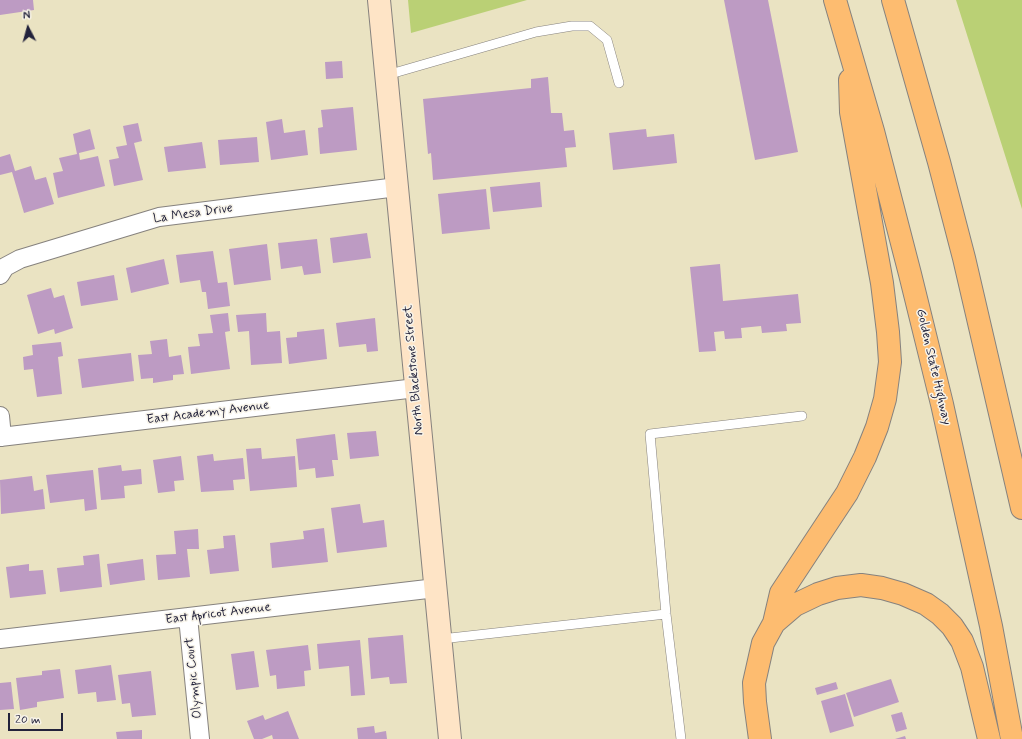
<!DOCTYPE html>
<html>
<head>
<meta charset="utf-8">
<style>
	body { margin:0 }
	#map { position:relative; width:1022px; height:739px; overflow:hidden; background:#eae3c2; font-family:Mynerve,sans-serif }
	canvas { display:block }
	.north { position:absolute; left:8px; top:8px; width:40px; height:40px; -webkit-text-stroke:3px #f7f3e8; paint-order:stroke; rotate:354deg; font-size:11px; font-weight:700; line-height:16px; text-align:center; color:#22223b }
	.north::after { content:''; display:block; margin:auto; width:14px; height:18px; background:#22223b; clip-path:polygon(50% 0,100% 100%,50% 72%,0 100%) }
	.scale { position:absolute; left:8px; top:713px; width:55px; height:18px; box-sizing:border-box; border:2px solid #22223b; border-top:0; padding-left:5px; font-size:12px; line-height:14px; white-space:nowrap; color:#22223b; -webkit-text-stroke:3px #f7f3e8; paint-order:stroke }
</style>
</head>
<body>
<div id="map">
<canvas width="1022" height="739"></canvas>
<div class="north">N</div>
<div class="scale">20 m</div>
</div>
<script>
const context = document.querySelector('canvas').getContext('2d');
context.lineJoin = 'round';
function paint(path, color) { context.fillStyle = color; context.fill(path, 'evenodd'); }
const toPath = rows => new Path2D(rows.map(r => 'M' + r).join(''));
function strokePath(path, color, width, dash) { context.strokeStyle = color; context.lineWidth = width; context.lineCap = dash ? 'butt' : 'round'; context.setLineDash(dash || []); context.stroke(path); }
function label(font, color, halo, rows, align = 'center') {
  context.font = font + ' Mynerve,sans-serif'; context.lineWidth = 3; context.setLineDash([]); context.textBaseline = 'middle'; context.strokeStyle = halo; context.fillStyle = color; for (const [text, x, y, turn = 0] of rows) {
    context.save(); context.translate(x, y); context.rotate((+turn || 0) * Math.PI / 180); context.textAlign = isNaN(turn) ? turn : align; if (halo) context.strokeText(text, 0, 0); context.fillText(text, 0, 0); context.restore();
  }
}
paint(toPath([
	[408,0,527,0,411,33],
	[956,0,1022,0,1022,209]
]), '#bad075');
paint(toPath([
	[0,0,33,0,34,10,0,15],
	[724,0,768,0,798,152,755,160],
	[342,61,343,78,326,79,325,62],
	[548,77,551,113,562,113,564,131,574,130,576,147,565,148,567,167,433,180,431,153,428,154,423,99,531,88,531,79],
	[353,107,357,150,320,154,318,128,323,127,321,110],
	[282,119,284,133,305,130,308,155,271,160,266,122],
	[138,123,142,141,134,143,143,180,114,186,109,160,119,158,116,147,127,145,123,126],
	[90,129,95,149,79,153,80,160,98,156,105,186,58,198,53,173,63,171,59,158,77,154,73,134],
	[646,129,647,137,674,134,677,163,613,170,609,133],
	[257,137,259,162,220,165,218,140],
	[202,142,206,168,168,172,164,147],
	[10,154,15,171,31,166,35,180,46,177,54,204,24,213,12,172,0,175,0,157],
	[540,182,542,207,493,212,490,187],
	[486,189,490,229,442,234,438,194],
	[367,233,371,258,333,263,330,238],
	[317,239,321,273,304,275,302,266,281,269,278,243],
	[267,244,271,280,234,285,229,249],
	[213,251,218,283,227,282,230,306,208,309,206,292,202,292,200,280,180,283,176,255],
	[164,259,169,284,131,293,126,268],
	[720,264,723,301,798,294,801,323,786,324,787,331,762,333,761,326,741,328,742,338,725,339,724,331,714,332,716,351,699,352,690,267],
	[114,275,118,300,81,306,77,282],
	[51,288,54,298,64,295,73,328,55,334,54,329,38,334,27,295],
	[228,313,230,331,225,332,230,369,191,374,188,347,200,346,198,334,213,333,210,315],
	[266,313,267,332,280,331,282,363,251,365,249,331,238,332,236,315],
	[375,318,378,351,367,352,366,344,339,347,336,323],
	[324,329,327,359,289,364,286,338,297,337,297,332],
	[167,339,169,357,181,355,184,374,173,375,173,380,153,383,153,378,141,379,138,355,152,354,150,341],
	[61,342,63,356,58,357,62,394,37,397,33,369,24,370,23,357,33,355,32,345],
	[131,353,134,381,82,388,78,359],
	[376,431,379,456,350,459,347,433],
	[335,434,338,460,332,460,334,476,316,478,315,468,299,470,296,439],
	[261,448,262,459,295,456,297,487,250,491,246,449],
	[213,454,214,461,243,458,245,479,233,480,234,490,201,492,197,456],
	[181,456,184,480,174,481,175,491,158,493,153,460],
	[121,465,122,471,141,469,142,484,124,486,125,498,101,500,98,468],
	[93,470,97,509,85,511,84,499,50,503,46,475],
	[32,476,34,491,43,489,45,509,1,514,0,480],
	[360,504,363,523,384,520,387,547,337,553,331,508],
	[324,528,328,562,272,568,270,543,304,539,303,531],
	[198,529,199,549,187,549,190,577,158,580,156,555,176,554,174,531],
	[235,535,239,571,210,574,207,550,224,548,223,536],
	[99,554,102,587,60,592,57,568,84,565,83,556],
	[143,559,145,580,110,585,107,564],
	[29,564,29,571,43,570,46,594,10,598,6,567],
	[403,635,407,683,390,684,389,677,371,679,368,638],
	[360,640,365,695,351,696,349,666,319,669,317,644],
	[308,645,311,670,304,671,305,686,277,689,276,675,270,676,266,650],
	[254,651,259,687,236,690,231,654],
	[111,665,116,700,97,702,96,692,78,694,75,670],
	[60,669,64,698,37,702,37,707,20,710,16,678,42,675,42,671],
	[151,671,156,715,132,717,130,703,122,704,118,675],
	[891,679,899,702,854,717,846,693],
	[11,682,14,709,0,710,0,683],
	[836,682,838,689,817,695,815,688],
	[845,694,854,726,830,733,821,701],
	[288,711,299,739,273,739,272,735,262,739,254,739,247,721,263,715,265,720],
	[902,712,907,729,896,732,891,715],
	[374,726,375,733,386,731,387,739,358,739,357,728],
	[142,730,142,739,117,739,116,732],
	[905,736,906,739,895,739]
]), '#bd9bc3');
const lane = toPath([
	[387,75,536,32,572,26,590,26,607,40,619,83],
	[441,639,666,614],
	[681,739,666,614,650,434,802,416]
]);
const street = toPath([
	[0,275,5,267,20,259,159,217,397,187],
	[0,416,2,437],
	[0,437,416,388],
	[188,617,200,739],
	[0,639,436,588]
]);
const secondary = toPath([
	[379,0,450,739]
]);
const highway = toPath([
	[835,0,873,131,910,274,942,404,991,626,1012,739],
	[893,0,939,162,964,258,1022,508],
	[774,623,795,605,818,594,837,588,861,585,882,588,903,594,926,604,940,614,952,626,962,641,972,667,989,739],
	[760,739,755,702,754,683,763,643,774,623,781,593,847,493,865,457,877,427,885,399,890,362,888,332,882,283,851,112,850,80]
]);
strokePath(lane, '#86827e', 10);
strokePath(street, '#86827e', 20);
strokePath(secondary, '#86827e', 24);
strokePath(highway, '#86827e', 24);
strokePath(lane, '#fff', 9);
strokePath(street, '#fff', 18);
strokePath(secondary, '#fee4c6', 22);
strokePath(highway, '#fdbc70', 22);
label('13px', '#22223b', '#f7f3e8', [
	["La Mesa Drive",193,214,-8],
	["Golden State Highway",933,367,77],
	["North Blackstone Street",414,370,-95],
	["East Academy Avenue",208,413,-7],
	["East Apricot Avenue",218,614,-7],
	["Olympic Court",194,678,-96]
]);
</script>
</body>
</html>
